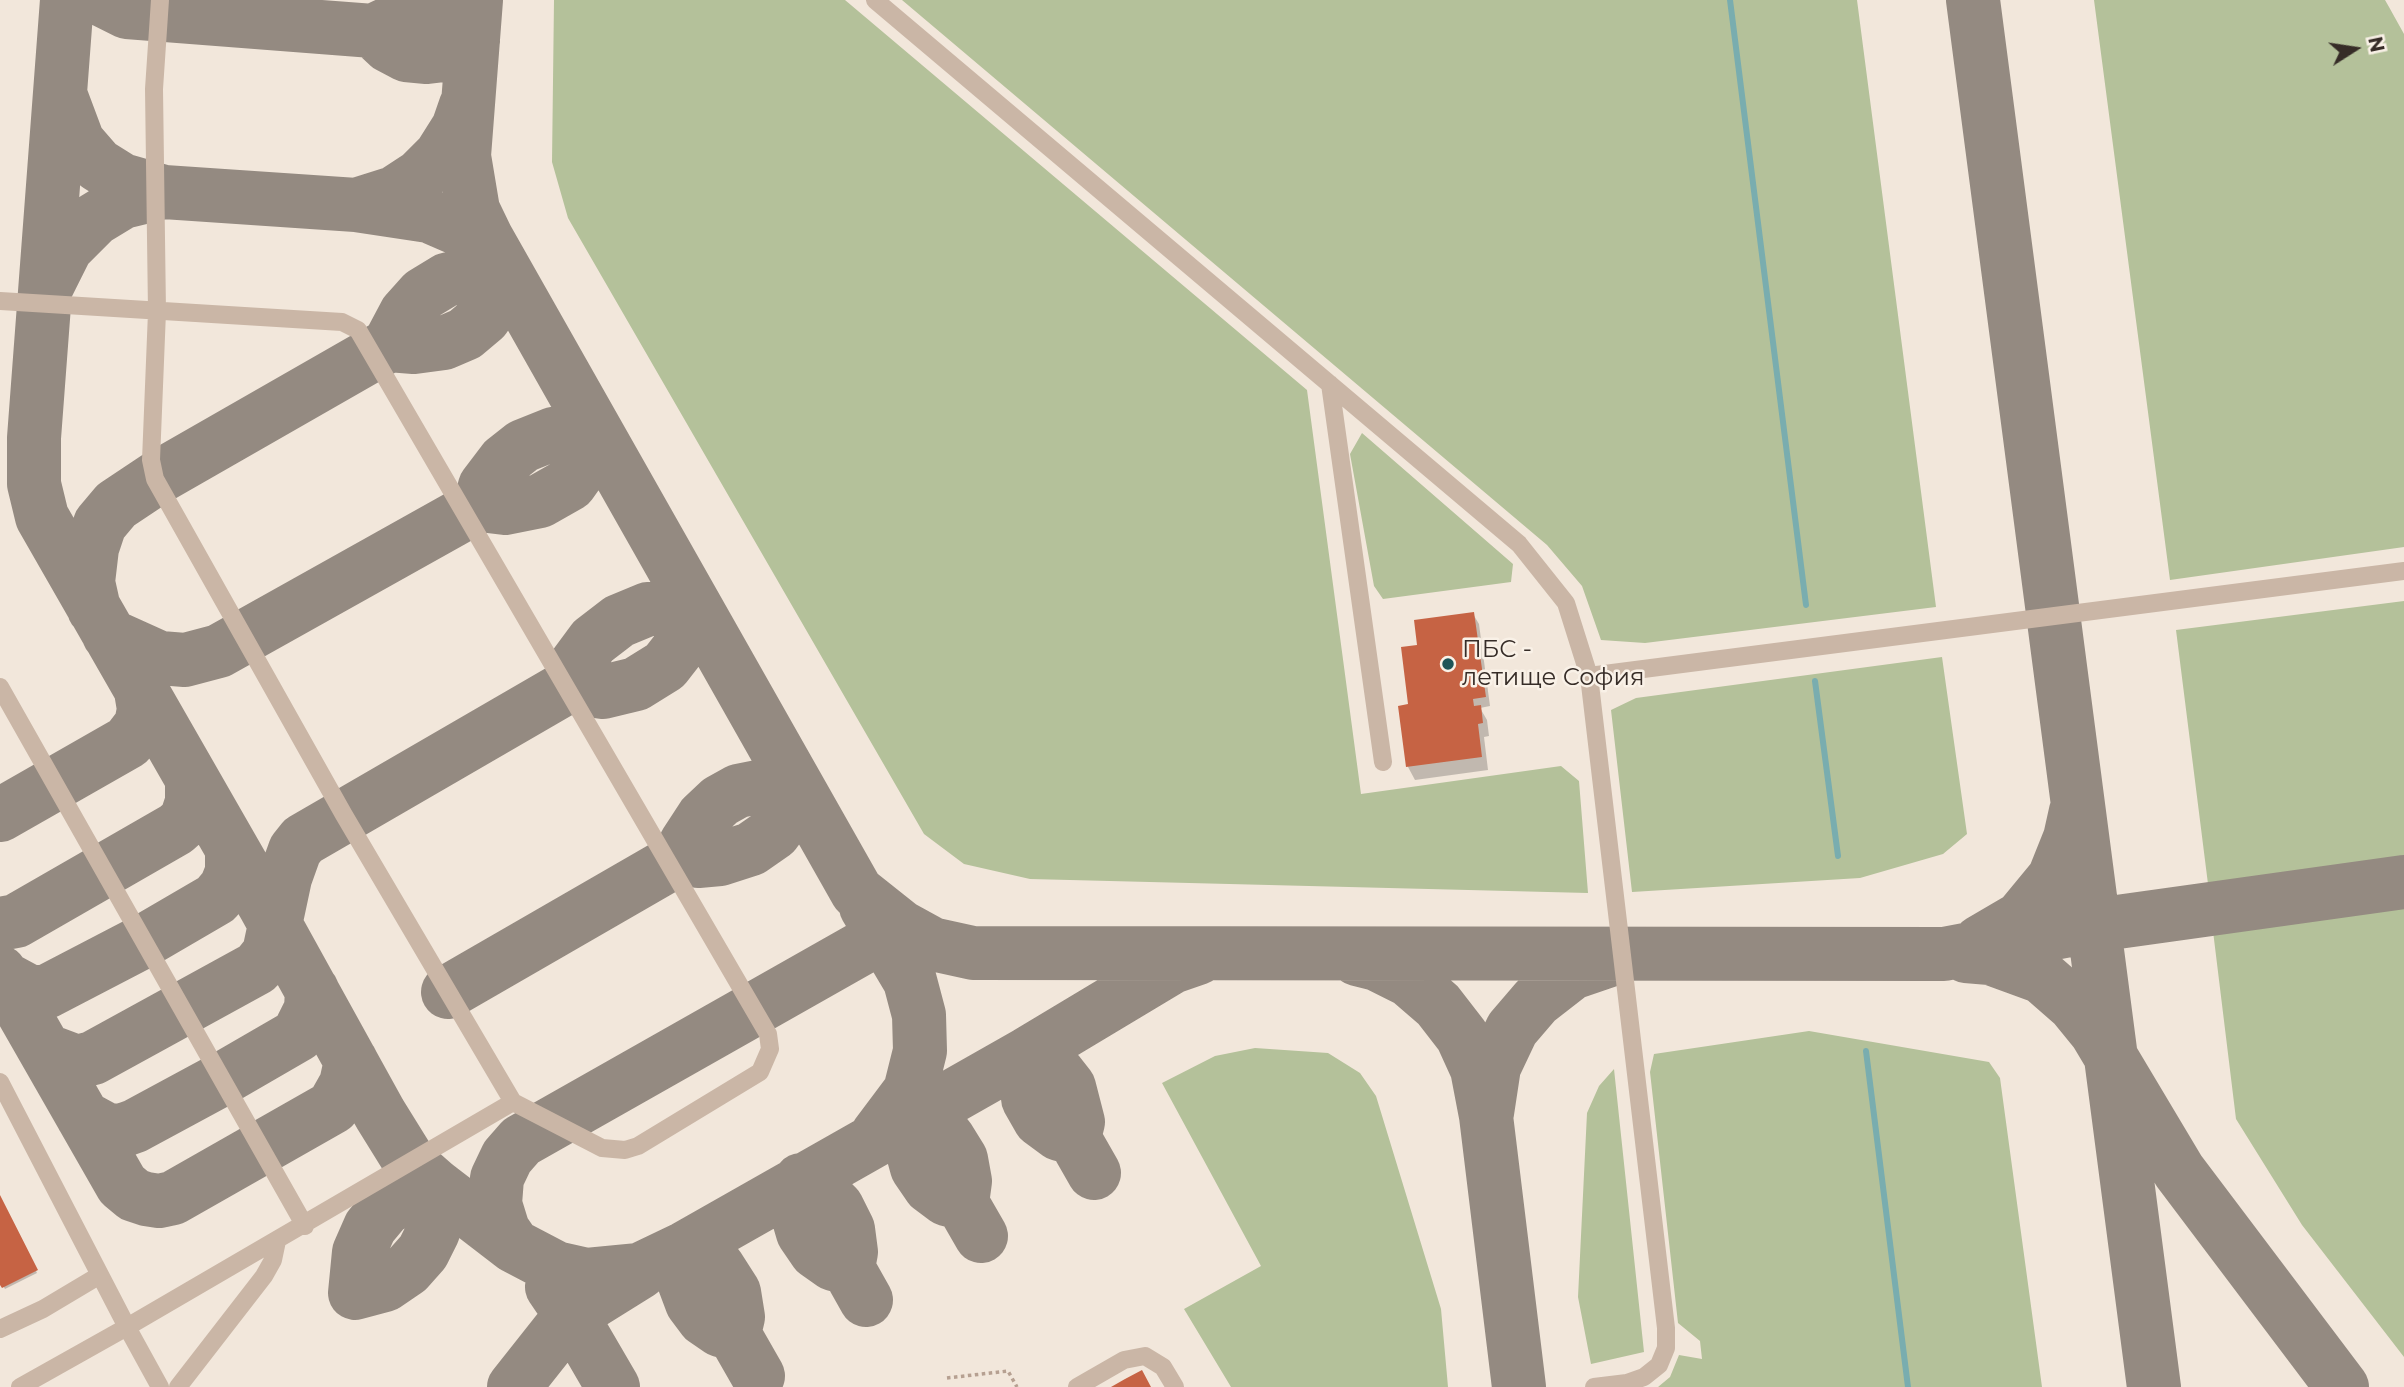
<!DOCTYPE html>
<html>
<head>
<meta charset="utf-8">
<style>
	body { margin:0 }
	#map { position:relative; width:2404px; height:1387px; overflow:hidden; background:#f2e7db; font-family:Montserrat,sans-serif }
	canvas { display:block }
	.north { position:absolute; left:2320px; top:14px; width:70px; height:70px; -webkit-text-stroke:5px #f9f1e7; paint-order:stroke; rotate:78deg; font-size:19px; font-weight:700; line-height:28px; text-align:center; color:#362c27 }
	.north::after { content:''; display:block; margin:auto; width:24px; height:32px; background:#362c27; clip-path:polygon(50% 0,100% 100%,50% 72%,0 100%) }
</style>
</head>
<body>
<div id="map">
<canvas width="2404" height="1387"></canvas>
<div class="north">N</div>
</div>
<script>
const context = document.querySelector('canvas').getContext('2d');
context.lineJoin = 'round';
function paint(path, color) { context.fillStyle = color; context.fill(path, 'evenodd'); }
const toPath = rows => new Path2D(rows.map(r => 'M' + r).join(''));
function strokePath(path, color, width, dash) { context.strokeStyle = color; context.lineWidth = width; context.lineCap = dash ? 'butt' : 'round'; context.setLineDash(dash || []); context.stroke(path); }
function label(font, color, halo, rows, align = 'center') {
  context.font = font + ' Montserrat,sans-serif'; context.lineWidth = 5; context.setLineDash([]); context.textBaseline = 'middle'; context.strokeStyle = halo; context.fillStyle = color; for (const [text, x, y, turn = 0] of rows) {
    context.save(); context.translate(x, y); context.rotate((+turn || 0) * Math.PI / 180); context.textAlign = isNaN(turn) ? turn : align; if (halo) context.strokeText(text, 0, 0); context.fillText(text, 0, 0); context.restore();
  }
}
paint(toPath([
	[554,0,845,0,1307,390,1361,794,1561,766,1579,781,1588,893,1030,879,964,864,924,834,568,218,552,162],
	[902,0,1857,0,1936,607,1645,643,1601,640,1582,586,1547,545],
	[2094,0,2385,0,2389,7,2404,34,2404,547,2170,580],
	[1362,433,1513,564,1511,582,1383,599,1374,586,1350,454],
	[2404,601,2404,859,2208,884,2176,630],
	[1942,657,1967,834,1943,854,1860,878,1632,892,1611,710,1636,698],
	[2404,906,2404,1357,2302,1225,2236,1119,2213,931],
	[1809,1031,1989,1062,2000,1078,2042,1387,1658,1387,1670,1377,1679,1355,1702,1359,1700,1341,1678,1323,1650,1072,1654,1054],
	[1255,1048,1328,1053,1360,1073,1376,1096,1441,1309,1448,1387,1231,1387,1184,1309,1261,1266,1162,1083,1215,1056],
	[1614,1069,1644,1352,1591,1364,1578,1297,1587,1113,1599,1086]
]), '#b4c19a');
paint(toPath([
	[1473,614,1479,624,1490,706,1480,708,1487,720,1489,736,1484,737,1488,770,1415,780,1408,767,1400,707,1410,706,1417,647],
	[0,1198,37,1273,5,1289,0,1281]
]), '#0003');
strokePath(toPath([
	[1730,0,1806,605],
	[1815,681,1838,856],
	[1866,1051,1908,1387]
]), '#79adaf', 6);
strokePath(toPath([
	[67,0,34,438,34,484,42,517,265,906,380,1114,411,1164,436,1186,514,1246,556,1268,587,1275,639,1270,685,1248,1027,1054,1172,967,1198,958],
	[103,0,127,12,373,31,407,15,426,15,444,19,464,31,473,41,444,55,427,57,406,55,389,46,373,31],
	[476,0,464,156,473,210,486,237,857,892,901,927,932,944,973,953,1944,954,2096,925,2404,882],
	[1973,0,2154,1387],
	[60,94,78,142,98,165,122,180,164,192,356,205,429,216,466,232,495,257],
	[356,205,394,193,420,176,441,155,458,128,466,105],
	[46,288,66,248,95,219,123,202,164,192],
	[94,609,88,582,92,548,100,524,116,505,155,479,389,345,406,313,423,294,446,280,473,273,506,276,500,294,484,318,465,334,444,343,414,347,389,345],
	[109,635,160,658,185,660,219,651,480,505,485,486,504,461,523,446,553,434,575,432,597,436,587,460,570,484,540,501,505,508,480,505],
	[0,815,128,742,141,725,144,709,141,691],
	[866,907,910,981,919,1015,920,1051,910,1091,877,1135],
	[0,924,16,921,176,829,186,820,192,802,192,781],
	[1980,942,2021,918,2054,878,2070,838,2076,811],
	[1966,956,1990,958,2042,977,2074,1005,2096,1032,2179,1171,2342,1387],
	[1357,959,1377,964,1409,980,1438,1005,1462,1036,1477,1069,1486,1116,1519,1387],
	[0,972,122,1185,134,1195,146,1199,159,1201,173,1198,333,1107,346,1084,351,1061],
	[4,978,30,992,46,992,144,941,216,899,226,887,232,872,232,852],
	[448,992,682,857,686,843,703,817,720,801,738,791,763,786,797,789,790,811,774,833,751,849,720,859,698,861,682,857],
	[45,1050,77,1062,93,1058,257,968,269,953,285,878,295,850,303,840,567,687,576,664,593,641,619,621,648,609,675,608,698,613,686,639,665,666,636,684,603,692,567,687],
	[1487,1113,1494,1067,1512,1029,1536,1001,1572,973,1610,960],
	[83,1117,107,1130,121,1131,135,1126,222,1079,298,1035,311,1009,312,990],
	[1074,1138,1059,1134,1040,1120,1028,1099,1027,1054,1039,1059,1058,1073,1069,1087,1078,1122,1074,1138,1094,1173],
	[436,1186,437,1210,433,1232,423,1252,407,1270,385,1285,355,1293,359,1252,370,1227,385,1209,403,1197,423,1187,436,1186],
	[962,1203,946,1199,930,1187,917,1168,911,1146,910,1128,914,1117,948,1138,961,1159,965,1181,962,1203,981,1236],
	[514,1246,503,1230,495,1204,497,1178,507,1157,521,1141,883,936],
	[848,1268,833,1264,816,1252,803,1233,796,1209,797,1192,801,1180,819,1189,837,1207,848,1229,851,1252,848,1268,866,1300],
	[552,1287,571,1315,613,1387],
	[734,1334,720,1330,704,1319,692,1303,683,1279,681,1259,685,1248,700,1253,718,1267,734,1292,738,1317,734,1334,758,1376],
	[514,1387,571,1315,640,1272]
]), '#948a81', 54);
paint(toPath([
	[1474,612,1486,697,1473,699,1474,706,1481,705,1483,723,1478,724,1482,757,1406,767,1398,706,1408,704,1401,647,1417,645,1414,620],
	[0,1195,38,1270,2,1288,0,1285],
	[1142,1370,1151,1387,1111,1387,1125,1379]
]), '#c66344');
strokePath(toPath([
	[947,1378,1008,1371,1017,1387]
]), '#b6a091', 3.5, [3.5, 3.5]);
strokePath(toPath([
	[875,0,1519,544,1566,603,1589,676,1666,1328,1666,1348,1659,1365,1644,1377,1627,1383,1594,1387],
	[0,301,342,322,358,330,768,1034,770,1049,760,1072,638,1146,625,1150,602,1148,513,1102],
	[1330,384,1383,762],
	[1589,676,2404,571],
	[0,687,305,1226],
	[0,1082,127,1327,20,1387],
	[0,1329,43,1309,100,1275],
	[160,1387,127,1327,513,1102,344,815,155,479,151,460,157,312,154,89,160,0],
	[178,1387,264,1276,273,1260,277,1241],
	[1077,1387,1124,1360,1145,1356,1163,1367,1175,1387]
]), '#cab6a6', 18);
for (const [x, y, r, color] of [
	[1448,664,7,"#1d5458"]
]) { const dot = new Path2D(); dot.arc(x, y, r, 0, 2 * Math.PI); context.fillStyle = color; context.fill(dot); strokePath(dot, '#f9f1e7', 2.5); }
label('24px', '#362c27', '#f9f1e7', [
	["ПБС -",1462,650],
	["летище София",1462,678]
], 'left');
</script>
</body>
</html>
